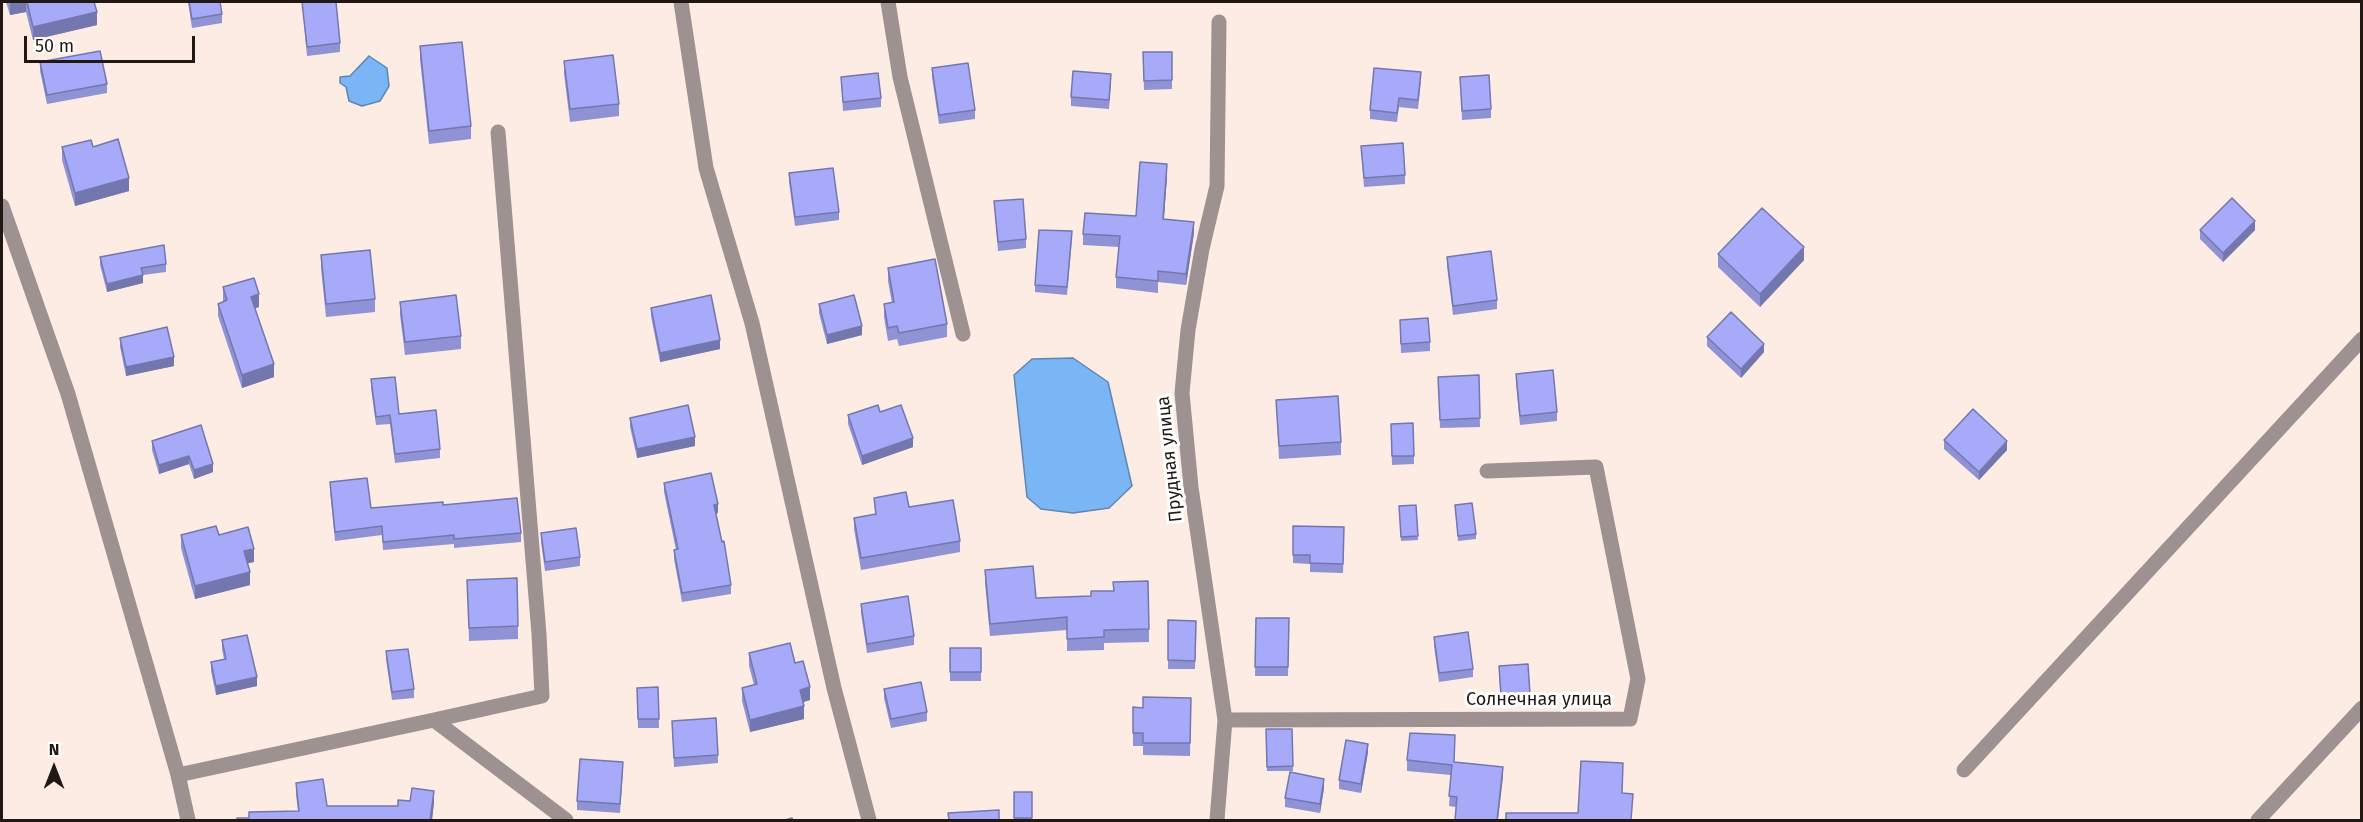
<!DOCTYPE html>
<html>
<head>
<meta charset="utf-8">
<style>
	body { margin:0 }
	#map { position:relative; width:2363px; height:822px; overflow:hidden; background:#fdece3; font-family:"Fira Sans",sans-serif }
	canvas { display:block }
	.frame { position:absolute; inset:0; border:3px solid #211813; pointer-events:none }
	.north { position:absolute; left:24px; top:738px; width:60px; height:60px; -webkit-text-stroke:4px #fff; paint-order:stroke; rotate:0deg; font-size:16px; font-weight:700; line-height:24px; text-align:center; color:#211813 }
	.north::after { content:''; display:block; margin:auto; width:21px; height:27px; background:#211813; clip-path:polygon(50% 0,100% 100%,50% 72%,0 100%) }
	.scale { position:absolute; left:24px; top:36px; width:171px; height:27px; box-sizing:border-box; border:3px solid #211813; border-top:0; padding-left:8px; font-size:18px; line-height:21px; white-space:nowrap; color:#211813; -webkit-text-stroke:4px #fff; paint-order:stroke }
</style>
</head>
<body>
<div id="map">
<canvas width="2363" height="822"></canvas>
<div class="frame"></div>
<div class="north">N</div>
<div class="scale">50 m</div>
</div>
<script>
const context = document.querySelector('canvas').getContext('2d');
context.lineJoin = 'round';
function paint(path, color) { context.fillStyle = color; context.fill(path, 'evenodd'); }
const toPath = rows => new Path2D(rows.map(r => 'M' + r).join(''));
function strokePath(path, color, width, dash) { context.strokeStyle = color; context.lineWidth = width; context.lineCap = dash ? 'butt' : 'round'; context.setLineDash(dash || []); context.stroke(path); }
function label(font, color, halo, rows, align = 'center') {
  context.font = font + ' "Fira Sans",sans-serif'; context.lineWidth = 6; context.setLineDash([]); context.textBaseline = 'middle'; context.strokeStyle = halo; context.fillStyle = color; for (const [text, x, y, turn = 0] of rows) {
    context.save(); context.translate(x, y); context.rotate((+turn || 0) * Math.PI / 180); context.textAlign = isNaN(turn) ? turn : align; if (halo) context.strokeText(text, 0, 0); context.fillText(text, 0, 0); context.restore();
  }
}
const water = toPath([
	[369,56,387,68,389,86,380,101,362,106,349,101,346,87,340,83,340,77,350,76,369,56],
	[1073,358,1108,382,1132,486,1109,508,1073,513,1041,509,1027,497,1014,375,1032,359,1073,358]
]);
paint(water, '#7ab5f5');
strokePath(water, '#5f86b1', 1.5);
strokePath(toPath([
	[681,2,706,168,752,323,834,688,869,820],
	[888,2,900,77,963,334],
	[2,206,68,394,178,775,188,820],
	[434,720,542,696,539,634,498,132],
	[1225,720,1630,719,1638,679,1596,467,1487,471],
	[1964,770,2362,339],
	[178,775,434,720,566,820],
	[1217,820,1225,720,1191,487,1182,393,1188,330,1202,249,1217,186,1219,22],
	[2258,820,2362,708]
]), '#9e9191', 15);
paint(toPath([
	[6,2,94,2,97,25,33,40,26,12,10,15],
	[188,2,220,2,222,14,222,23,192,28],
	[302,2,340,43,340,52,307,56],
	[420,46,471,126,471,139,429,144,420,59],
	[1143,52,1172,52,1172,89,1144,90],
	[564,61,619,104,619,116,570,122,564,74],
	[40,62,107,84,107,93,47,104,40,71],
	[932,68,975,110,975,119,939,124,932,77],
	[841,77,881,98,881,107,843,111],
	[1460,77,1491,109,1491,118,1462,120],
	[1421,81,1418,109,1399,107,1397,122,1370,119,1370,110],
	[1111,83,1109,109,1071,106,1071,97],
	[1361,146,1405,175,1405,184,1364,187],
	[62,147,93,147,129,191,75,206,62,160],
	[789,173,839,212,839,220,795,226,789,182],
	[1167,176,1164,219,1194,233,1186,285,1158,282,1158,293,1116,288,1116,277,1119,247,1083,245,1083,234,1136,216],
	[994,201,1026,239,1026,248,998,251],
	[2200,230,2255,230,2223,262,2200,239],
	[1072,239,1067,295,1035,292,1035,285],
	[1718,254,1804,260,1760,307,1718,267],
	[321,255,375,299,375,312,326,317,321,268],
	[100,257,166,264,166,272,143,275,143,283,107,292,100,265],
	[1447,257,1497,300,1497,309,1453,315,1447,266],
	[888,268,947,324,947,337,899,346,897,339,888,341,884,317,884,304,892,303,888,281],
	[223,287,259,307,255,308,274,377,242,388,218,316,218,304,223,302],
	[400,302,461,336,461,349,405,355,400,315],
	[819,304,862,335,827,344,819,313],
	[651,308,720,349,660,362,651,316],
	[1400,320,1430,342,1430,351,1401,353],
	[1707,337,1764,352,1741,378,1707,346],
	[120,338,174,366,126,376,120,347],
	[1516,374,1557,412,1557,421,1520,425,1516,383],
	[1479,375,1480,427,1440,428,1438,377],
	[371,379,399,414,440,449,440,458,395,463,390,424,376,425,371,388],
	[1276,400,1341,442,1341,455,1279,459],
	[880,412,913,447,862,465,848,424,848,415],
	[630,418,695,446,637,458,630,427],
	[1413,423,1414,464,1392,465,1391,424],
	[201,425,213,472,194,479,189,464,159,474,152,450,152,441],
	[1944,440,2007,450,1979,480,1944,449],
	[330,482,371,508,443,505,521,533,521,542,454,548,454,544,383,550,382,535,335,541,330,491],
	[664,483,718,513,716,514,731,585,731,594,682,602,674,559,674,550,676,550,664,492],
	[874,498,909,507,960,541,960,552,861,570,854,529,854,518,875,515],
	[1416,505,1418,540,1401,541,1399,506],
	[1455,505,1476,534,1476,539,1458,541],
	[1293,526,1344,527,1343,573,1310,572,1310,564,1293,563],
	[541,533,580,557,580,566,545,571,541,542],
	[181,535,219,535,254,562,248,563,250,585,195,599,181,548],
	[985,570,1036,598,1149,629,1149,642,1104,643,1104,650,1067,651,1067,630,990,636,985,583],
	[467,580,518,626,518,639,469,641],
	[861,604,914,636,914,645,867,653,861,613],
	[1256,618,1289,618,1288,676,1255,676],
	[1168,620,1196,621,1195,669,1168,669],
	[1434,637,1473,669,1473,677,1439,682,1434,646],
	[222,640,257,686,216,695,211,671,211,662,224,659,222,649],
	[950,648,981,648,981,681,950,681],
	[386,651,414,689,414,698,392,700,386,660],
	[749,653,795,663,810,700,803,702,804,719,750,732,742,701,742,688,754,685,749,666],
	[1499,666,1530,694,1530,703,1501,705],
	[658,687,659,728,638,728,637,688],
	[884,689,927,712,927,721,891,728,884,698],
	[1191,698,1190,756,1143,755,1143,746,1133,746,1133,707,1143,708],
	[672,721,718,755,718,763,674,767],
	[1266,729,1292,729,1293,771,1267,771],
	[1455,746,1454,762,1503,777,1456,807,1449,806,1451,775,1407,771,1407,760],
	[1368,752,1361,793,1339,789,1339,780],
	[623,771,620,813,577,810,577,801],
	[296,783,327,806,398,806,434,802,432,820,237,820,298,811,296,795],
	[1324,788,1320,813,1285,807,1285,798],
	[1014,792,1032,792,1032,820,1014,820]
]), '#8f92d5');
paint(toPath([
	[14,2,26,2,26,12,10,15,10,3],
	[97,12,97,25,33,40,33,27],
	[1167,164,1167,176,1163,230,1163,219],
	[129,178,129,191,75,206,75,193],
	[2255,221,2255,230,2223,262,2223,253],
	[1194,222,1194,233,1186,285,1186,274],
	[1804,247,1804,260,1760,307,1760,294],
	[143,275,143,283,107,292,107,284],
	[259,294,259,307,251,310,251,297],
	[862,326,862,335,827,344,827,335],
	[720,340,720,349,660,362,660,353],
	[1764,344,1764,352,1741,378,1741,369],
	[174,357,174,366,126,376,126,367],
	[274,364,274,377,242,388,242,375],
	[695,437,695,446,637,458,637,449],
	[913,438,913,447,862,465,862,456],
	[2007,441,2007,450,1979,480,1979,472],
	[189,456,189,464,159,474,159,465],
	[213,464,213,472,194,479,194,470],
	[718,504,718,513,714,514,714,505],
	[254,549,254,562,244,564,244,551],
	[250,572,250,585,195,599,195,586],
	[257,677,257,686,216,695,216,686],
	[810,687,810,700,800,703,800,690],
	[804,706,804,719,750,732,750,720],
	[1368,744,1368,752,1361,793,1361,784],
	[1503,767,1503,777,1498,820,1497,820],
	[1324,779,1324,788,1320,813,1320,804],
	[434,791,434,802,432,820,430,820]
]), '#7477ae');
const building = toPath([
	[27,2,94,2,97,12,33,27,27,2],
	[189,2,220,2,222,14,192,19,189,2],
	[302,2,336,2,340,43,307,47,302,2],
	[462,42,471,126,429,131,420,46,462,42],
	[100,51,107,84,47,95,40,62,100,51],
	[1143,52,1172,52,1172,80,1144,81,1143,52],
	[613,55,619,104,570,109,564,61,613,55],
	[968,63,975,110,939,115,932,68,968,63],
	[1374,68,1421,72,1418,100,1399,98,1397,113,1370,110,1374,68],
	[1073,71,1111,74,1109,100,1071,97,1073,71],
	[878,73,881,98,843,102,841,77,878,73],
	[1489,75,1491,109,1462,111,1460,77,1489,75],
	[118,139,129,178,75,193,62,147,91,140,93,147,118,139],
	[1403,143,1405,175,1364,178,1361,146,1403,143],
	[1140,162,1167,164,1163,219,1194,222,1186,274,1158,271,1158,281,1116,277,1120,236,1083,234,1085,213,1136,216,1140,162],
	[833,168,839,212,795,217,789,173,833,168],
	[2232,198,2255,221,2223,253,2200,230,2232,198],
	[1023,199,1026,239,998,242,994,201,1023,199],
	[1762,208,1804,247,1760,294,1718,254,1762,208],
	[1039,230,1072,231,1067,287,1035,285,1039,230],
	[164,245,166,264,141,268,143,275,107,284,100,257,164,245],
	[370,250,375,299,326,304,321,255,370,250],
	[1491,251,1497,300,1453,306,1447,257,1491,251],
	[935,259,947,324,899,333,897,326,888,328,884,304,894,302,888,268,935,259],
	[254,278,259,294,251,297,274,364,242,375,218,304,227,300,223,287,254,278],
	[456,295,461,336,405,342,400,302,456,295],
	[711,295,720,340,660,353,651,308,711,295],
	[854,295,862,326,827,335,819,304,854,295],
	[1731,312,1764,344,1741,369,1707,337,1731,312],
	[1428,318,1430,342,1401,344,1400,320,1428,318],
	[167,327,174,357,126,367,120,338,167,327],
	[1553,370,1557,412,1520,416,1516,374,1553,370],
	[1479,375,1480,418,1440,420,1438,377,1479,375],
	[395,377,399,414,436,410,440,449,395,454,390,415,376,417,371,379,395,377],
	[1338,396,1341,442,1279,446,1276,400,1338,396],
	[688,405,695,437,637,449,630,418,688,405],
	[878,405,880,412,901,405,913,438,862,456,848,415,878,405],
	[1973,409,2007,441,1979,472,1944,440,1973,409],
	[1413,423,1414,456,1392,456,1391,424,1413,423],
	[201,425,213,464,194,470,189,456,159,465,152,441,201,425],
	[711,473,718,504,714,505,722,542,724,541,731,585,682,593,674,550,678,549,664,483,711,473],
	[367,478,371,508,443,502,443,505,517,498,521,533,454,539,454,535,383,542,382,526,335,532,330,482,367,478],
	[906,492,909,507,953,500,960,541,861,558,854,518,876,514,874,498,906,492],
	[1472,503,1476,534,1458,536,1455,505,1472,503],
	[1416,505,1418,536,1401,537,1399,506,1416,505],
	[216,526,219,535,248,527,254,549,244,551,250,572,195,586,181,535,216,526],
	[1293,526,1344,527,1343,564,1310,563,1310,555,1293,555,1293,526],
	[576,528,580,557,545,562,541,533,576,528],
	[1033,566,1036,598,1091,596,1091,591,1114,591,1113,582,1148,581,1149,629,1104,630,1104,637,1067,639,1067,617,990,624,985,570,1033,566],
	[517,578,518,626,469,628,467,580,517,578],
	[908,596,914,636,867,644,861,604,908,596],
	[1256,618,1289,618,1288,667,1255,667,1256,618],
	[1168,620,1196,621,1195,661,1168,660,1168,620],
	[1468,632,1473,669,1439,673,1434,637,1468,632],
	[247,635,257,677,216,686,211,662,226,659,222,640,247,635],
	[790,643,795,663,803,661,810,687,800,690,804,706,750,720,742,688,757,684,749,653,790,643],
	[950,648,981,648,981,672,950,672,950,648],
	[408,649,414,689,392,692,386,651,408,649],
	[1528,664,1530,694,1501,696,1499,666,1528,664],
	[921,682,927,712,891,719,884,689,921,682],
	[658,687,659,719,638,719,637,688,658,687],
	[1143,697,1191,698,1190,743,1143,743,1143,733,1133,733,1133,707,1143,708,1143,697],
	[716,718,718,755,674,758,672,721,716,718],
	[1266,729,1292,729,1293,766,1267,767,1266,729],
	[1410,733,1455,735,1454,762,1503,767,1497,820,1455,820,1457,797,1449,796,1452,765,1407,760,1410,733],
	[1346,740,1368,744,1361,784,1339,780,1346,740],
	[580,759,623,762,620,804,577,801,580,759],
	[1581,761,1623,763,1622,793,1633,794,1631,820,1506,820,1506,813,1578,813,1581,761],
	[1290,772,1324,779,1320,804,1285,798,1290,772],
	[323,779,327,806,398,806,398,800,410,801,412,788,434,791,430,820,237,820,237,818,249,818,249,812,299,811,296,783,323,779],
	[1014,792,1032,792,1032,818,1014,818,1014,792],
	[999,810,999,820,949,820,948,813,999,810],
	[792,818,793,820,785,820,792,818]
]);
paint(building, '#a6aaf8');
strokePath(building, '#7477ae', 1.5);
label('18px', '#211813', '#fff', [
	["Прудная улица",1170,459,-96],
	["Солнечная улица",1539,700]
]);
</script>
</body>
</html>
